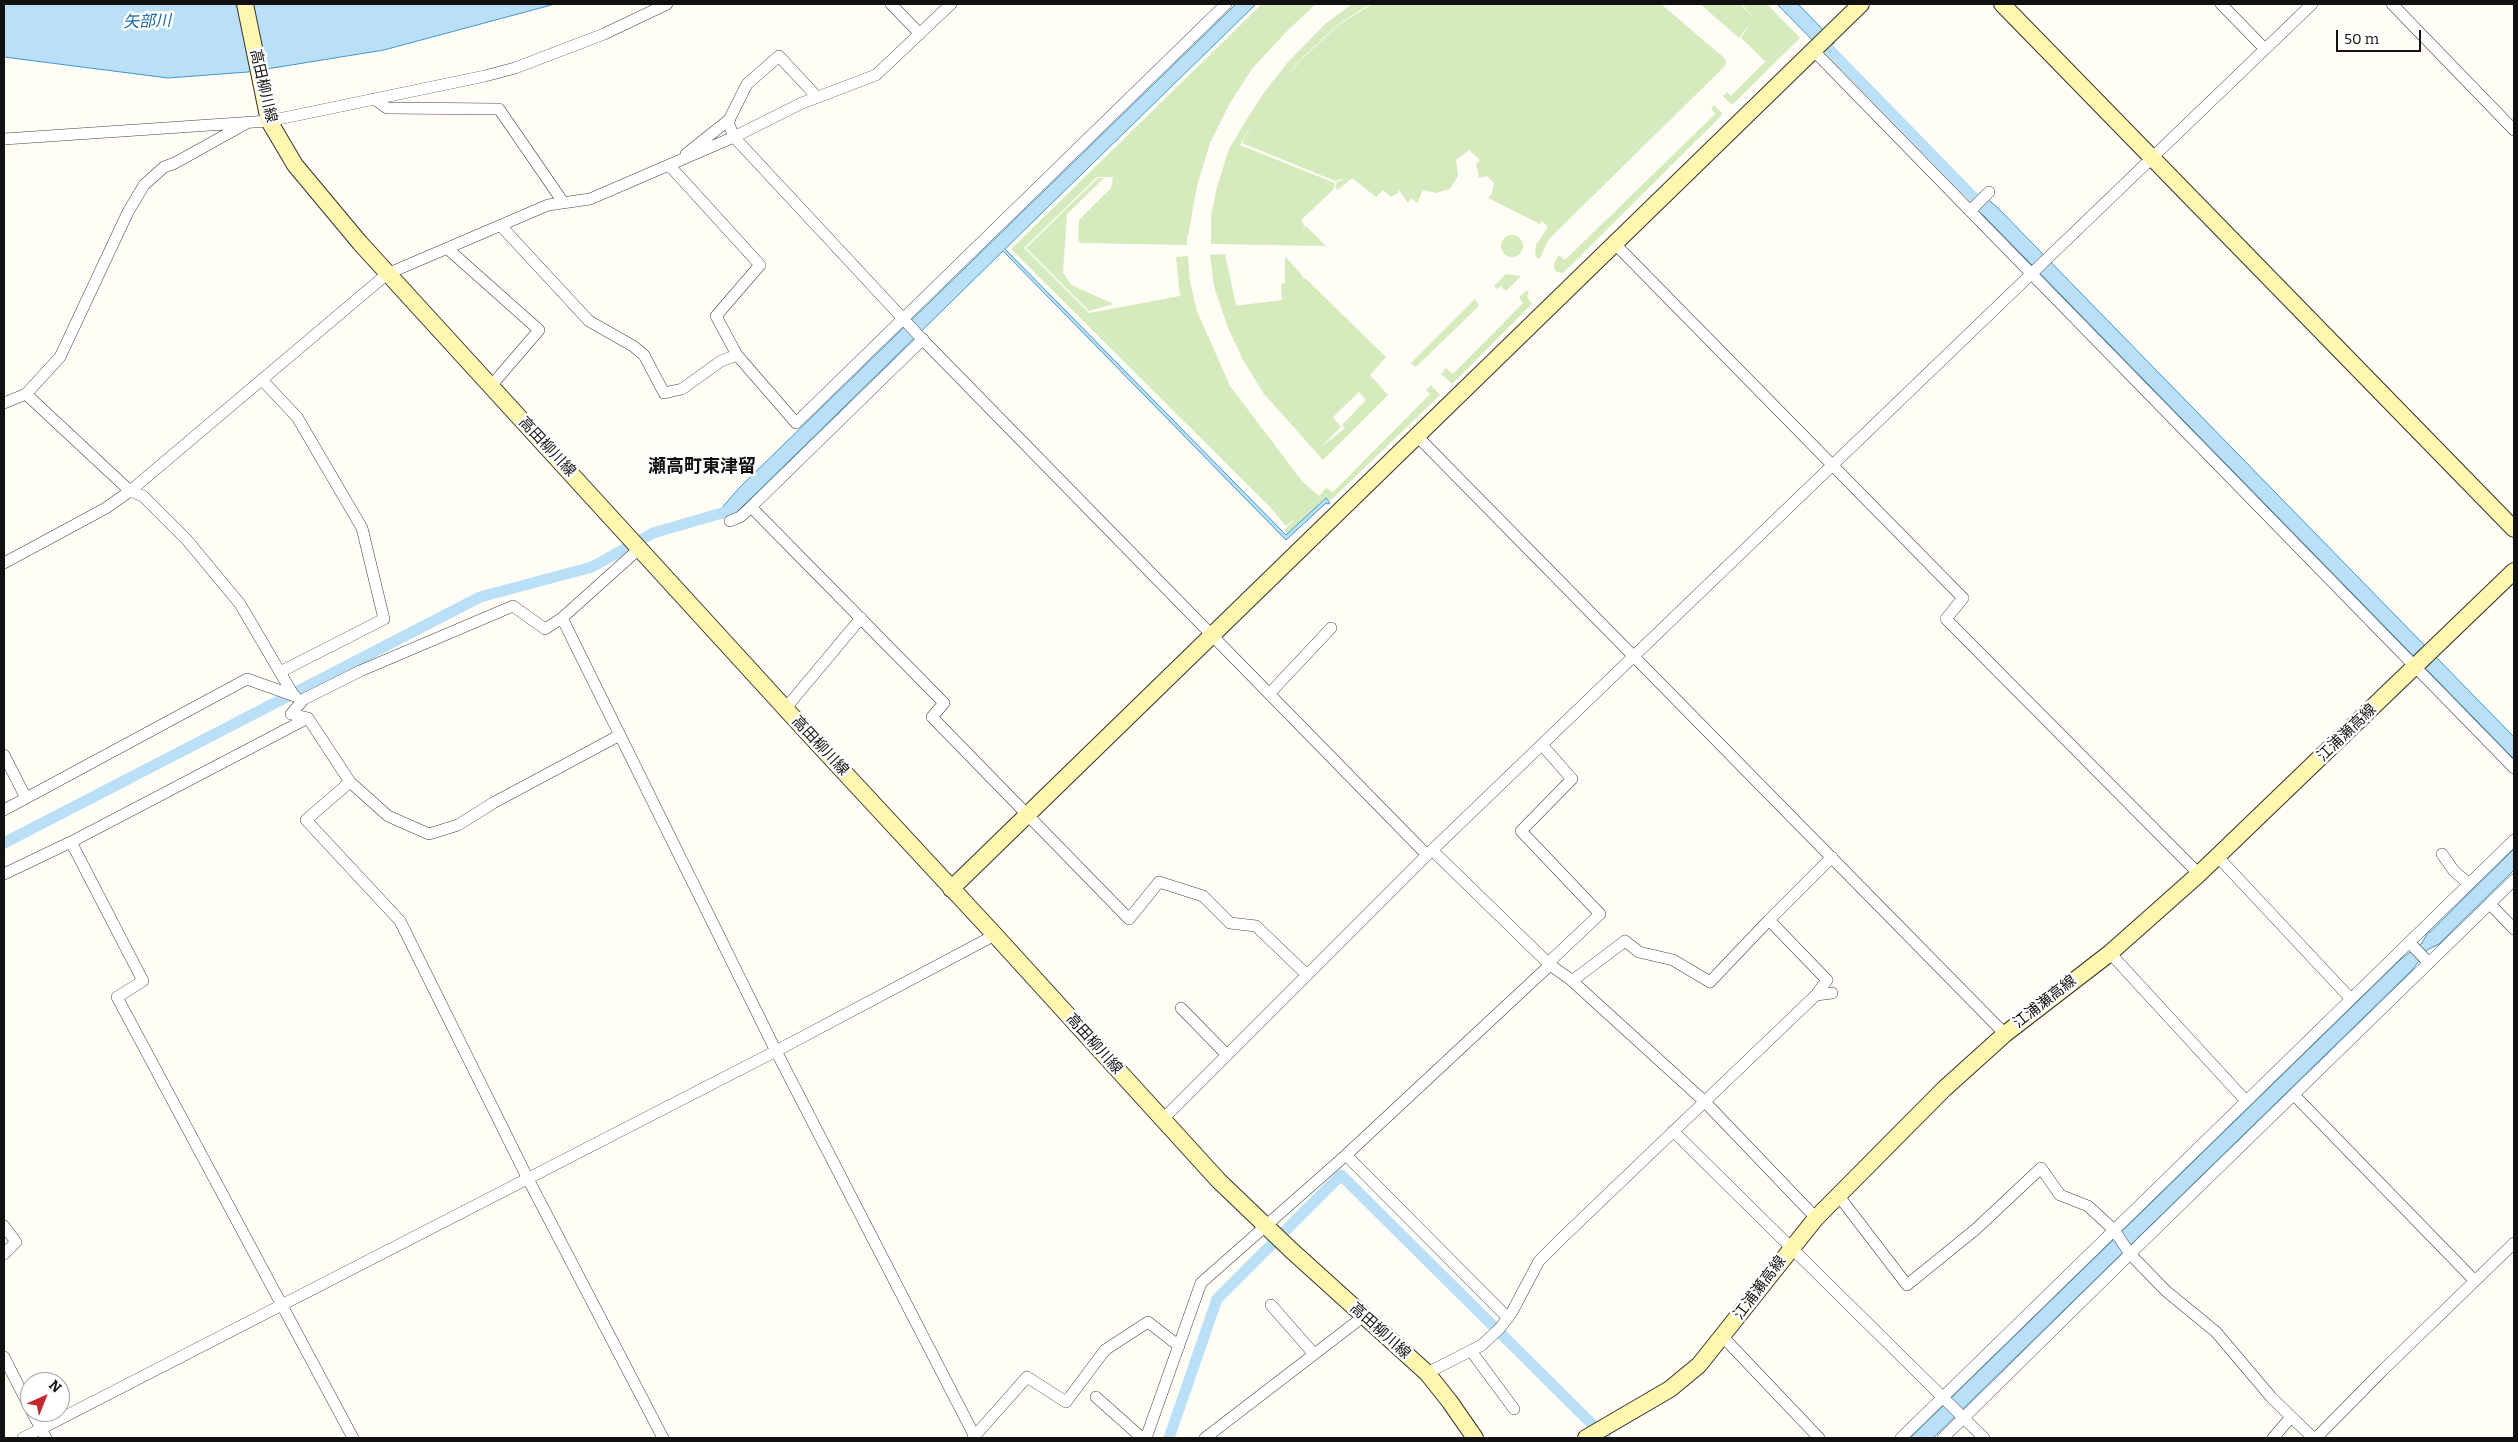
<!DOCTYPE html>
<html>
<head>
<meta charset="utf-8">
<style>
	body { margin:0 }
	#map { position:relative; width:2518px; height:1442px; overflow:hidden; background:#fffdf5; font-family:Bitter,serif }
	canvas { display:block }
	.frame { position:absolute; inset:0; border:5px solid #111; pointer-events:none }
	.north { position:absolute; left:20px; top:1372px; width:50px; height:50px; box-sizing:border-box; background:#fff; border:1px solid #a0a0a0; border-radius:50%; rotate:44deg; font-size:14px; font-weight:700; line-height:20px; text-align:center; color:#111 }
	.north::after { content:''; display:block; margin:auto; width:18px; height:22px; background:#c4262e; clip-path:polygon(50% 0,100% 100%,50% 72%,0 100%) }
	.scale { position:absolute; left:2336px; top:30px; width:85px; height:22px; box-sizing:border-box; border:2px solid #111; border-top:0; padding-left:6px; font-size:15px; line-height:18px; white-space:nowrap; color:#111; -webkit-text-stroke:4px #fff; paint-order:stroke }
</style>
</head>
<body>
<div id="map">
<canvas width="2518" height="1442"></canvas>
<div class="frame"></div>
<div class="north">N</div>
<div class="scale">50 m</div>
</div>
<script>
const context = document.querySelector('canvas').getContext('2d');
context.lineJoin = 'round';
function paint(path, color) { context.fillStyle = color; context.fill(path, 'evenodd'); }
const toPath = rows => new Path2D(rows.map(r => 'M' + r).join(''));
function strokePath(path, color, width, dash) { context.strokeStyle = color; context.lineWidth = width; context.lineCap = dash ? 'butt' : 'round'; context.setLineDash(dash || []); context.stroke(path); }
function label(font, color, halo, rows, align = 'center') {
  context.font = font + ' Bitter,"Noto Sans JP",serif'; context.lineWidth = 5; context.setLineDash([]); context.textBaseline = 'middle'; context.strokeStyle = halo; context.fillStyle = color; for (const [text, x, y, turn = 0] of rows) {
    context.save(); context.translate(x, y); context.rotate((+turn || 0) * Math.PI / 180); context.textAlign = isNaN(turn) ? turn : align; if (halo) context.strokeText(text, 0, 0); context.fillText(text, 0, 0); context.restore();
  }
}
paint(toPath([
	[1262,4,1316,4,1287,31,1252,69,1230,103,1210,143,1197,186,1188,236,1105,234,1187,236,1187,245,1080,243,1078,238,1079,220,1111,188,1113,177,1097,177,1024,248,1089,313,1180,296,1176,257,1188,256,1190,282,1197,311,1230,386,1302,481,1319,496,1326,488,1333,492,1430,394,1426,390,1431,385,1440,395,1330,501,1325,498,1287,534,1284,530,1297,517,1286,526,1268,505,1011,249],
	[1352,4,1370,4,1337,25,1299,61,1281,84,1300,61,1338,25,1372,4,1661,4,1723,57,1726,61,1725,66,1549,239,1546,238,1549,239,1540,258,1538,259,1535,255,1536,245,1548,227,1542,221,1540,224,1488,198,1492,193,1494,183,1487,176,1479,178,1476,164,1480,160,1469,150,1456,160,1458,176,1450,189,1436,193,1423,190,1417,203,1411,198,1408,203,1398,189,1398,193,1391,197,1383,190,1376,197,1352,178,1338,190,1335,187,1337,182,1347,178,1335,181,1242,143,1256,117,1240,145,1335,183,1333,190,1301,220,1304,226,1303,231,1305,225,1326,246,1211,244,1211,216,1217,187,1229,149,1245,122,1265,91,1288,62,1324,25],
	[1700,4,1740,4,1754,18,1742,4,1767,4,1800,38,1732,105,1723,96,1727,92,1731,96,1765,62,1767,63,1741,38,1752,21,1739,38],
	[1714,105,1722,113,1721,116,1563,273,1557,272,1554,269,1555,261,1559,255,1565,260,1714,115,1715,113,1711,109],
	[1098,178,1104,178,1067,214,1063,272,1071,285,1114,304,1089,311,1026,248],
	'1501 246a11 11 0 1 1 22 0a11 11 0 1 1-22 0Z',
	[1225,254,1236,305,1234,306,1282,300,1281,284,1285,283,1285,256,1304,278,1303,282,1305,278,1386,357,1370,375,1388,395,1323,460,1264,394,1243,360,1228,328,1214,287,1210,255],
	[1359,392,1366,400,1342,425,1345,428,1320,448,1341,427,1333,417],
	[1506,274,1521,276,1506,291,1501,286,1497,289,1494,286],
	[1527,290,1529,293,1527,297,1532,304,1452,384,1441,374,1446,368,1453,374,1523,303,1519,297],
	[1475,299,1479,306,1418,365,1415,367,1411,363]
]), '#d5ebbd');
const water = toPath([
	[4,4,555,4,384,50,248,72,168,78,4,57,4,4],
	[1236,4,1256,4,1005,249,1286,535,1326,498,1330,503,1328,504,1326,503,1286,540,1003,251,738,511,721,518,719,511,740,487,1236,4],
	[1777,4,1798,4,1835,42,1824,52,1777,4],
	[1980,193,1997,207,2514,737,2514,759,1985,217,1972,202,1980,193],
	[2514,849,2514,870,2439,944,2427,950,2413,969,1933,1438,1910,1438,2401,959,2422,943,2427,934,2426,932,2430,932,2514,849]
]);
paint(water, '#b9e0f7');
strokePath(water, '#3f96cf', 1);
strokePath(toPath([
	[1818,38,1985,209],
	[4,843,480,597,592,567,653,533,729,511,733,508],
	[1169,1438,1217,1299,1341,1175,1606,1438]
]), '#b9e0f7', 11);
const street = toPath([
	[891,4,920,34],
	[2221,4,2265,49],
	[2392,4,2514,130],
	[1813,50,2514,768],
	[817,97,779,56,747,84,728,122,734,137,921,338,1427,855],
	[374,99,387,108,499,109,563,202],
	[4,139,269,121,485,76,515,68,604,34,667,4],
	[686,154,730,119],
	[669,165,760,265,716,316,737,355],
	[1970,211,1989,192],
	[501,226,589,321,633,346,644,355,664,393,682,389,721,361,737,355,796,423,1226,4],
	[1615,244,1963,598,1946,619,2199,874],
	[448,249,539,330,491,386],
	[262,380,297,417,362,528,384,619,280,672],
	[26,394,130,491,143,496,187,540,240,604,294,696],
	[4,403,26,394,60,357,128,212,144,185,164,167,175,163,245,124],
	[1417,436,2005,1034],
	[751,507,944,703,932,717,1129,919,1159,882,1203,896,1230,923,1256,926,1307,975],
	[730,521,740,517,751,507,923,339],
	[640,548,562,618,545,629,513,606,360,671,304,699,291,714,308,718,350,782,306,820,400,921,527,1177,663,1438],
	[4,563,106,508,130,491,387,274,548,205,590,199,734,137,802,103,876,75,951,4],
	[562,618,776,1051,974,1435],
	[1270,693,1331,628],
	[785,709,861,618],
	[1542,745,1572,779,1521,831,1600,914,1548,963],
	[4,755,26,798],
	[350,782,388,816,429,834,458,825,493,803,620,735],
	[4,810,247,679,295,696],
	[71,842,143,981,117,997,353,1438],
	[1432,850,1550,965,1570,979,1704,1101,1816,1218],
	[2442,854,2454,871,2469,884],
	[2218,857,2351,999],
	[4,874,71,842,308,718],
	[2490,904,2514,929],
	[2409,942,2429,963],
	[2110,953,2246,1101],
	[1572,981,1625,941,1639,952,1673,960,1710,982,1769,920],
	[1816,995,1827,980,1769,920,1832,857],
	[1181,1008,1227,1055],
	[2294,1095,2475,1281],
	[1162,1120,1427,855,2312,4],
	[1673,1131,1984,1438],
	[1346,1155,1508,1318],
	[1838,1195,1907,1285,1976,1229,2041,1168,2060,1195,2088,1206,2114,1230,2130,1254,2514,880],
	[4,1226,16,1242,4,1254],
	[1271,1305,1314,1354],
	[1723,1337,1819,1438],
	[1471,1351,1514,1409],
	[4,1357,30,1408],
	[1427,1373,1482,1345,1500,1328,1512,1312,1539,1261,1562,1238,1816,995,1832,993],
	[1096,1397,1142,1438],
	[32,1412,46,1438],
	[23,1438,776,1051,995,935],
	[973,1438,1027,1377,1066,1402,1105,1350,1148,1322,1179,1346],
	[1146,1438,1201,1283,1346,1155,1550,965],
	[1205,1438,1364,1316],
	[1901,1438,2514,840],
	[1943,1438,2130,1254,2166,1291,2216,1332,2271,1397,2313,1438],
	[2273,1438,2291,1417],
	[2316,1438,2383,1370,2514,1243]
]);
const secondary = toPath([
	[245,4,269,121,295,165,360,243,805,730,995,935,1219,1181,1291,1250,1427,1373,1450,1402,1475,1438],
	[2002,4,2514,529],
	[951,889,1861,4],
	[1586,1438,1670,1389,1699,1365,1816,1218,1944,1089,2005,1034,2110,953,2199,874,2514,571]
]);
strokePath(street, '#444', 12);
strokePath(secondary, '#333', 18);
strokePath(street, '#fff', 11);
strokePath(secondary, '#fff6b0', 16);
label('15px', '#111', '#fff', [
	["高田柳川線",263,86,77],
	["高田柳川線",547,447,47],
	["江浦瀬高線",2347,733,-44],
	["高田柳川線",820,746,47],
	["江浦瀬高線",2045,1002,-38],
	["高田柳川線",1094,1044,48],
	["江浦瀬高線",1760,1288,-53],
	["高田柳川線",1380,1331,42]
]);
label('italic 16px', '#1768a6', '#fff', [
	["矢部川",147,22,-2]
]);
label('bold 18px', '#111', '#fff', [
	["瀬高町東津留",702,467]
]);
</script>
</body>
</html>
